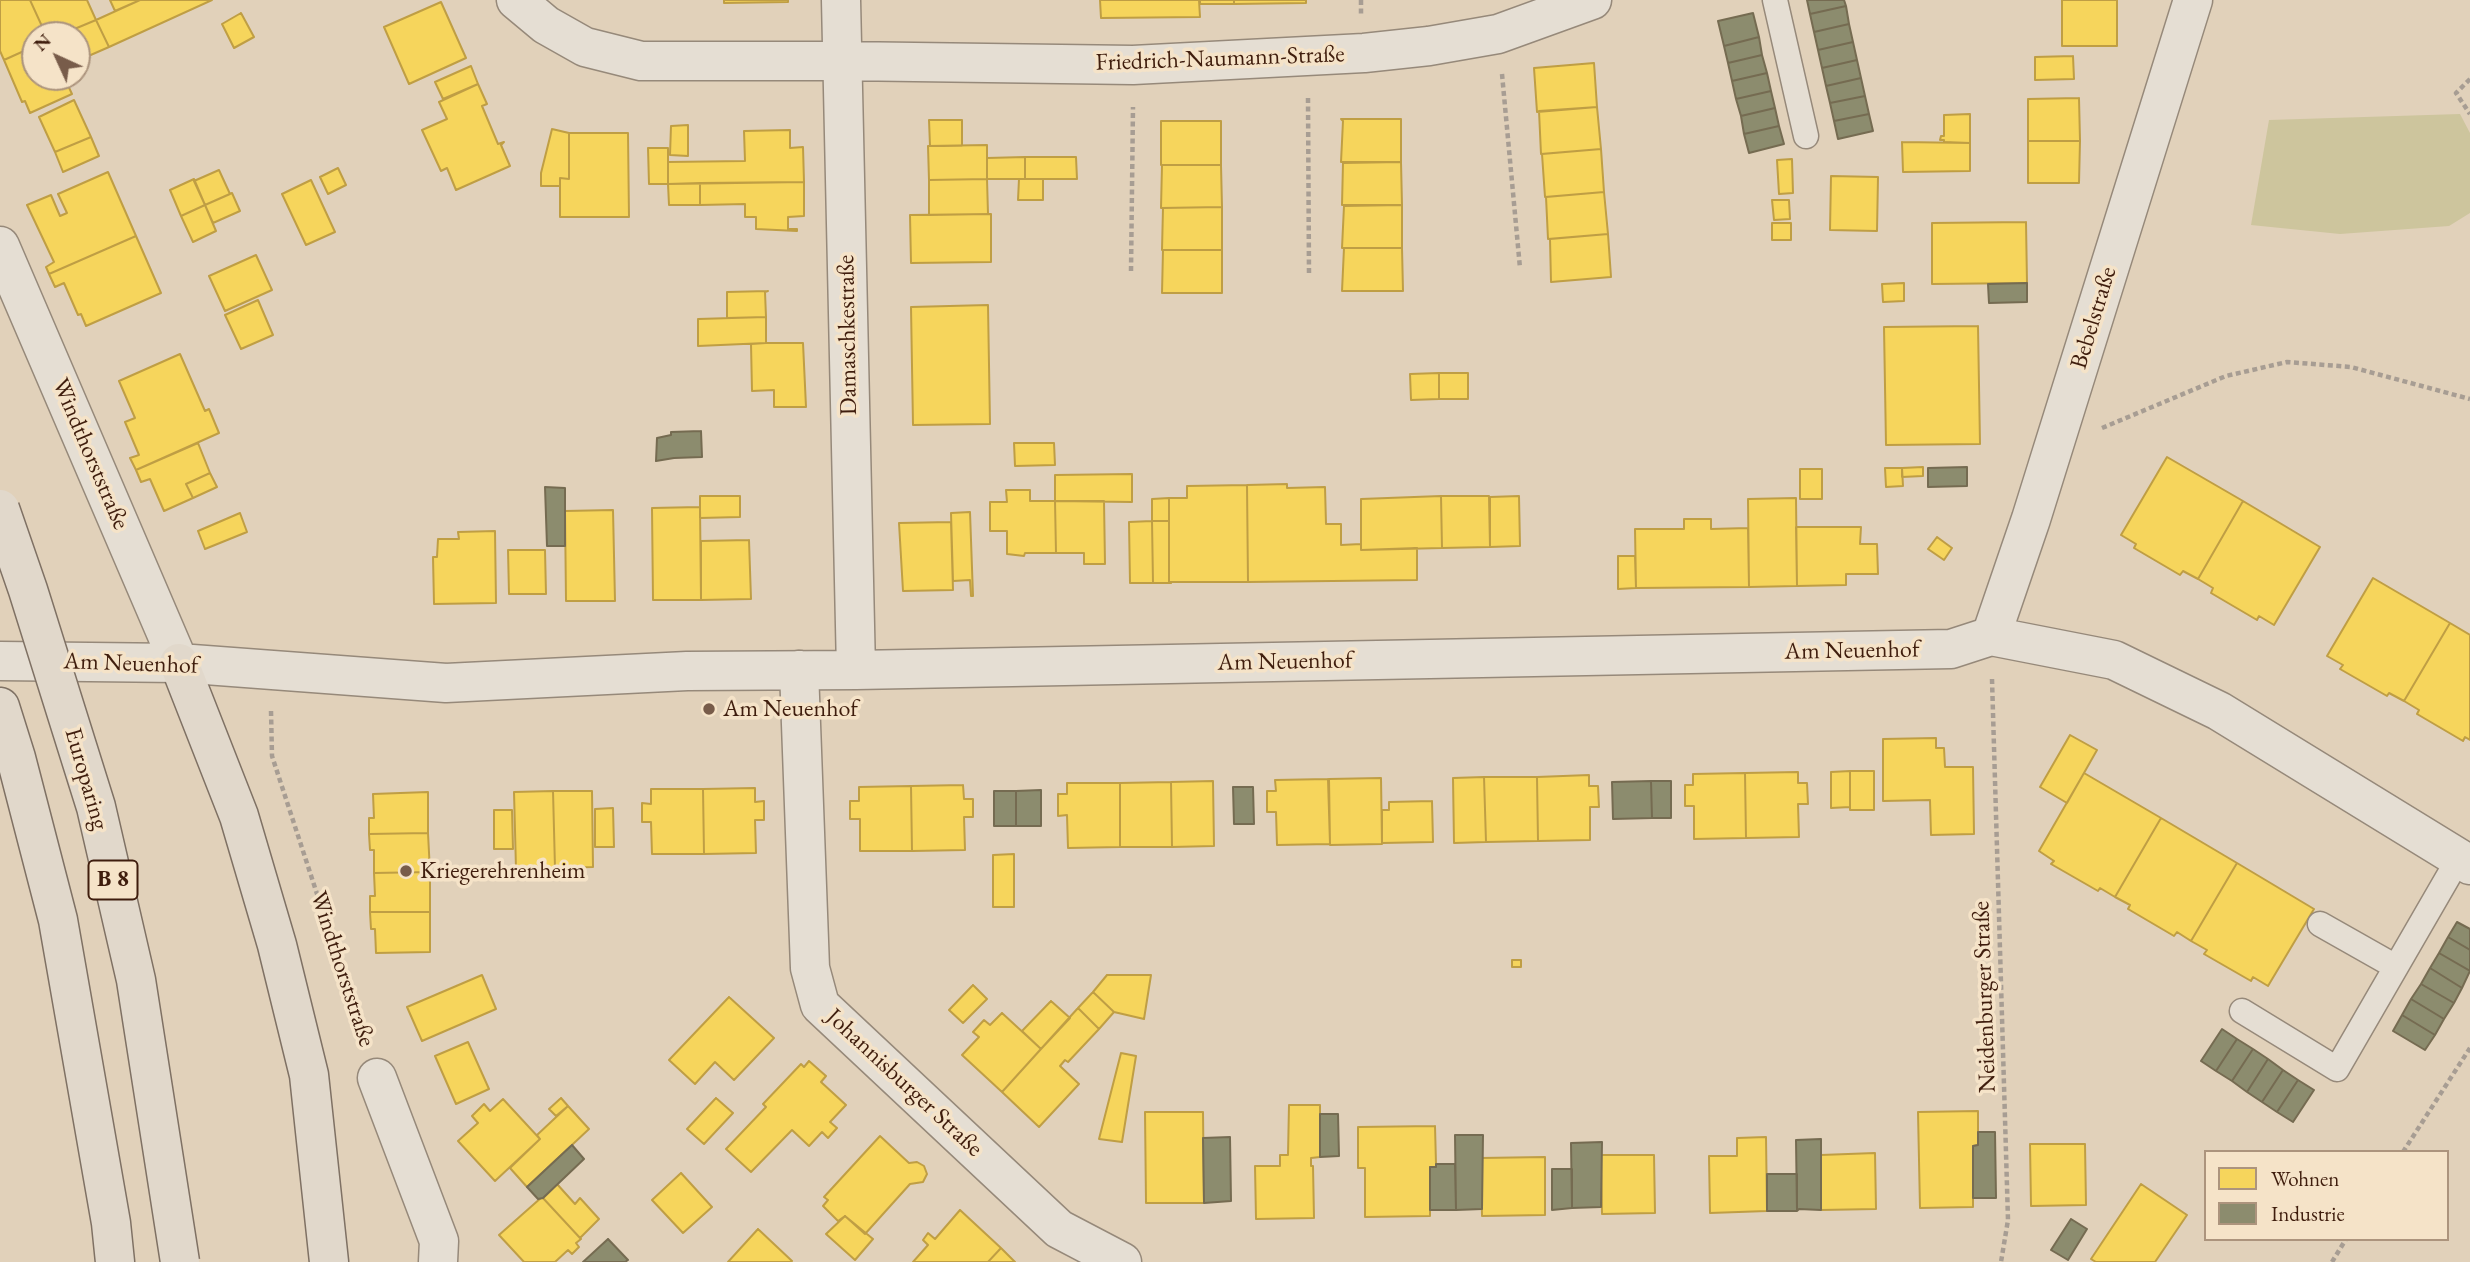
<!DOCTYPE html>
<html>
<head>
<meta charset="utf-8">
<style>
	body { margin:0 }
	#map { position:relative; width:2470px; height:1262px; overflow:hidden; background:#e1d1ba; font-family:"EB Garamond",serif }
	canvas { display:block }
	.legend { position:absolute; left:2204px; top:1150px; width:245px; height:91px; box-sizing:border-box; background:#f5e3c8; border:2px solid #ac947d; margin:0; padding:9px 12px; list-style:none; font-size:21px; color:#3f1d0d }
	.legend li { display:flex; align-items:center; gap:14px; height:35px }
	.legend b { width:35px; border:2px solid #ac947d }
	.north { position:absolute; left:21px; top:21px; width:70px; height:70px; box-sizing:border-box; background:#f5e3c8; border:2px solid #ac947d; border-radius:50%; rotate:315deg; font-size:19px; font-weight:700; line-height:28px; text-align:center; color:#3f1d0d }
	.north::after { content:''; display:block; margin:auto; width:24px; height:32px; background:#785c4a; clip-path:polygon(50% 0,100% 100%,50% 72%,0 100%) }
</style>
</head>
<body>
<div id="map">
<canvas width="2470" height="1262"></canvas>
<ul class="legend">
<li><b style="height:19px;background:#f6d55c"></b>Wohnen</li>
<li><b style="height:19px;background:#8c8c6e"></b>Industrie</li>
</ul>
<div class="north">N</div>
</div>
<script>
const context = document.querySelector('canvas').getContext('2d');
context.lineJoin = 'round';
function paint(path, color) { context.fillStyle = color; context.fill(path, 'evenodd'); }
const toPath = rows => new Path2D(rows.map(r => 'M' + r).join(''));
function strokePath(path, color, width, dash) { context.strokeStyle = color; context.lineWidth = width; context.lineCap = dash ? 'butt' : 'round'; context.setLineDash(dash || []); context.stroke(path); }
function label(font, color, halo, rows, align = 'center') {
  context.font = font + ' "EB Garamond",serif'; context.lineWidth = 7; context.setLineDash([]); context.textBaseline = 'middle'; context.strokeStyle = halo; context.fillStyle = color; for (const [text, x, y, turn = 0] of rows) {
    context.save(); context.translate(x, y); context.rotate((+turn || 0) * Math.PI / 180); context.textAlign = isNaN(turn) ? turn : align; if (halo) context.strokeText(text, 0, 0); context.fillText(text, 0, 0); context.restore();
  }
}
paint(toPath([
	[2460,114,2470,133,2470,213,2449,226,2340,234,2251,225,2269,120]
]), '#cdc59d');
const homes = toPath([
	[0,0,30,0,46,35,35,35,35,46,4,60,0,51,0,0],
	[30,0,87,0,96,20,60,35,46,35,30,0],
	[110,0,140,0,115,11,110,0],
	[140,0,212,0,109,47,96,20,140,0],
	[724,0,788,0,788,2,724,3,724,0],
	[1100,0,1199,0,1200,17,1101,18,1100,0],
	[1200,0,1234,0,1234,4,1200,4,1200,0],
	[1234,0,1306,0,1306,3,1234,4,1234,0],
	[2062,0,2117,0,2117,46,2062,46,2062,0],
	[441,2,466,58,409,84,384,27,441,2],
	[241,13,254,37,234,48,222,24,241,13],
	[96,20,109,47,77,61,77,35,60,35,96,20],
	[35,46,35,77,64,77,72,94,30,113,25,101,22,102,4,60,35,46],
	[2073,56,2074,79,2035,80,2035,57,2073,56],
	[1594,63,1597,107,1537,112,1534,68,1594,63],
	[471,66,478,84,443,99,435,82,471,66],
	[478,84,487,104,482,106,498,144,504,142,501,145,510,166,456,190,447,168,441,171,422,130,447,119,439,102,478,84],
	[2079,98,2080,141,2028,141,2028,99,2079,98],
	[74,100,91,137,55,152,39,117,74,100],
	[1597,107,1601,149,1541,154,1539,111,1597,107],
	[1970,114,1970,143,1944,142,1944,140,1940,140,1941,136,1944,136,1944,115,1970,114],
	[1341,119,1401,119,1401,162,1341,162,1343,121,1341,119],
	[929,120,962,120,962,146,930,146,929,120],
	[1161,121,1221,121,1221,165,1161,165,1161,121],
	[688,125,688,156,670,155,671,126,688,125],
	[552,129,569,133,569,179,560,178,560,186,541,186,541,173,552,129],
	[790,130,790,148,803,147,804,182,668,184,668,162,745,161,744,131,790,130],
	[569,133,628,133,629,217,560,217,560,178,569,179,569,133],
	[91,137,99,156,63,172,55,152,91,137],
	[2028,141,2080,141,2079,183,2028,183,2028,141],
	[1902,142,1970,143,1970,171,1903,172,1902,142],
	[987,145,987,179,929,180,928,146,987,145],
	[648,148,668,148,668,184,649,184,648,148],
	[1601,149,1604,192,1545,197,1542,154,1601,149],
	[1025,157,1025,179,987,179,987,158,1025,157],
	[1025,157,1076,157,1077,179,1025,179,1025,157],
	[1792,159,1793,193,1779,194,1777,160,1792,159],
	[1401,162,1402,205,1342,205,1343,163,1401,162],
	[1162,165,1221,165,1222,207,1161,208,1162,165],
	[338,168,346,185,328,194,320,177,338,168],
	[219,170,230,194,205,205,194,181,219,170],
	[108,172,136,236,49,274,46,267,54,262,27,205,51,195,60,216,67,213,58,194,108,172],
	[1831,176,1878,177,1877,231,1830,230,1831,176],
	[194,179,205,205,181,216,170,190,194,179],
	[987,179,988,214,929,215,929,180,987,179],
	[1019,179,1043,179,1043,200,1018,200,1019,179],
	[311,180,335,232,306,245,282,194,311,180],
	[804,182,804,216,788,217,788,229,797,229,797,231,756,229,756,217,745,217,745,204,700,205,700,183,804,182],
	[700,183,700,205,669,205,668,184,700,183],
	[1604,192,1608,234,1548,239,1546,197,1604,192],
	[232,193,240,211,213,223,205,205,232,193],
	[1772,200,1789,200,1790,219,1774,220,1772,200],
	[205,205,216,231,193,242,181,216,205,205],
	[1402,205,1402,248,1342,248,1344,206,1402,205],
	[1222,207,1222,250,1162,250,1163,208,1222,207],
	[991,214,991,262,911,263,910,215,991,214],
	[2026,222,2027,283,1932,284,1932,223,2026,222],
	[1772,223,1791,223,1791,240,1772,240,1772,223],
	[1608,234,1611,277,1551,282,1550,239,1608,234],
	[136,236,161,293,86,326,81,314,78,315,64,283,55,287,49,274,136,236],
	[1344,248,1402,248,1403,291,1342,291,1344,248],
	[1163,250,1222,250,1222,293,1162,293,1163,250],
	[256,255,272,290,225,311,209,276,256,255],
	[1904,283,1904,301,1883,302,1882,284,1904,283],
	[768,291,765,292,766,317,727,318,727,292,768,291],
	[258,300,273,335,241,349,225,315,258,300],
	[988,305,990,424,913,425,911,307,988,305],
	[766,317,766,343,698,346,698,319,766,317],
	[1978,326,1980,444,1886,445,1884,327,1978,326],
	[766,343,803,343,806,407,774,407,774,390,752,391,751,344,766,343],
	[180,354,205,411,209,409,219,433,136,470,130,458,139,455,125,422,135,418,119,381,180,354],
	[1439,373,1439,399,1411,400,1410,374,1439,373],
	[1439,373,1468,373,1468,399,1439,399,1439,373],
	[198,443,210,473,186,484,193,498,164,511,150,479,141,482,136,470,198,443],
	[1014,443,1054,443,1055,465,1015,466,1014,443],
	[2167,457,2243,501,2198,579,2183,571,2180,575,2134,548,2136,544,2121,535,2167,457],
	[1923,467,1923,476,1902,477,1902,468,1923,467],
	[1885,468,1902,468,1903,486,1886,487,1885,468],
	[1800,469,1822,469,1822,499,1800,499,1800,469],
	[210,473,217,487,193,498,186,484,210,473],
	[1132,474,1132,502,1055,501,1055,475,1132,474],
	[1287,484,1287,488,1325,487,1326,524,1341,524,1341,545,1361,544,1361,550,1417,548,1417,580,1248,582,1247,485,1287,484],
	[1247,485,1248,582,1169,582,1169,498,1187,498,1187,486,1247,485],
	[1006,490,1030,490,1030,501,1055,501,1056,553,1025,553,1024,556,1007,554,1007,531,990,531,990,502,1007,502,1006,490],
	[700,496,740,496,740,517,700,518,700,496],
	[1441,496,1442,548,1361,550,1361,499,1441,496],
	[1441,496,1489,496,1490,547,1442,548,1441,496],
	[1519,496,1520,546,1490,547,1490,497,1519,496],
	[1169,498,1169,521,1152,521,1152,499,1169,498],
	[1796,498,1797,586,1749,587,1748,499,1796,498],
	[1055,501,1104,501,1105,564,1084,564,1084,553,1056,553,1055,501],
	[2243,501,2320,547,2274,625,2259,616,2257,620,2211,593,2213,588,2198,579,2243,501],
	[700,507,701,600,653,600,652,508,700,507],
	[613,510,615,601,566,601,565,511,613,510],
	[970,512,973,596,971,596,970,580,953,581,951,513,970,512],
	[240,513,247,532,205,549,198,531,240,513],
	[1684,519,1711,519,1711,529,1748,528,1749,587,1636,588,1635,529,1684,529,1684,519],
	[1152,521,1153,583,1130,583,1129,522,1152,521],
	[1152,521,1169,521,1169,582,1171,583,1153,583,1152,521],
	[951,522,953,590,903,591,899,523,951,522],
	[1796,527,1861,527,1860,544,1877,544,1878,574,1846,574,1846,585,1797,586,1796,527],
	[495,531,496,603,434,604,433,557,437,557,438,539,459,539,458,532,495,531],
	[1937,537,1952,548,1944,560,1928,549,1937,537],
	[749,540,751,599,701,600,701,541,749,540],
	[508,550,545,550,546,594,509,594,508,550],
	[1618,556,1635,556,1636,588,1618,589,1618,556],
	[2373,578,2450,623,2404,701,2389,693,2387,696,2340,669,2343,665,2327,656,2373,578],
	[2450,623,2470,635,2470,740,2465,737,2463,741,2417,714,2419,710,2404,701,2450,623],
	[2070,735,2097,750,2067,803,2040,787,2070,735],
	[1936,738,1936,748,1944,748,1945,767,1973,767,1974,834,1931,835,1930,800,1883,801,1883,739,1936,738],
	[1850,771,1850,807,1831,808,1831,772,1850,771],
	[1850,771,1874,771,1874,810,1850,810,1850,771],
	[1798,772,1798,783,1807,783,1808,804,1798,804,1799,837,1746,838,1745,773,1798,772],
	[1745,773,1746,838,1694,839,1694,806,1685,806,1685,785,1693,785,1693,774,1745,773],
	[2084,773,2161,818,2115,897,2100,888,2098,891,2051,864,2054,861,2039,851,2084,773],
	[1589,775,1589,786,1598,786,1599,807,1590,807,1590,840,1538,841,1537,777,1589,775],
	[1484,777,1537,777,1538,841,1486,842,1484,777],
	[1484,777,1486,842,1454,843,1453,778,1484,777],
	[1381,778,1382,844,1330,845,1329,779,1381,778],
	[1328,779,1330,844,1277,845,1276,812,1267,812,1267,791,1276,791,1275,780,1328,779],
	[1213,781,1214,846,1172,847,1171,782,1213,781],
	[1171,782,1172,847,1120,847,1120,783,1171,782],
	[1067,783,1120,783,1120,847,1068,848,1067,815,1058,816,1058,794,1067,794,1067,783],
	[963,785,964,799,973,799,973,817,964,817,965,850,912,851,911,786,963,785],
	[911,786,912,851,860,851,860,819,850,819,850,801,859,801,859,787,911,786],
	[755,788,755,802,764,801,764,820,755,820,756,853,704,854,703,789,755,788],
	[651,789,703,789,704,854,652,854,651,822,642,822,642,803,651,804,651,789],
	[553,791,592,791,593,867,555,868,553,791],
	[553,791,555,868,516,869,514,792,553,791],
	[428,792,428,833,369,834,369,818,374,818,373,794,428,792],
	[1432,801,1433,842,1382,843,1382,810,1389,810,1389,802,1432,801],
	[613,808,614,847,595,847,595,809,613,808],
	[494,810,512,810,513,849,494,849,494,810],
	[2161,818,2237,863,2191,941,2177,932,2174,936,2128,909,2130,905,2115,897,2161,818],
	[428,833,430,872,374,873,374,850,370,850,369,834,428,833],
	[1014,854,1014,907,993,907,993,855,1014,854],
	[2237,863,2314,909,2268,986,2253,977,2251,981,2204,954,2207,950,2191,941,2237,863],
	[430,872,430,912,370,912,370,896,375,896,374,873,430,872],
	[370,912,430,912,430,952,376,953,375,929,371,929,370,912],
	[1512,960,1521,960,1521,967,1512,967,1512,960],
	[482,975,496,1009,422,1041,407,1007,482,975],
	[1107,975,1151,975,1144,1019,1114,1012,1093,992,1107,975],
	[973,985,987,999,963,1023,949,1010,973,985],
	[1093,992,1114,1012,1099,1029,1078,1008,1093,992],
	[729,997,774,1038,734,1080,715,1062,695,1084,669,1060,729,997],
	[1051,1001,1070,1018,1041,1049,1022,1031,1051,1001],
	[1078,1008,1099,1029,1068,1062,1065,1060,1060,1066,1079,1084,1039,1127,1002,1092,1078,1008],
	[1002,1013,1041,1049,1002,1092,962,1055,979,1037,973,1032,984,1020,990,1025,1002,1013],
	[468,1042,489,1089,456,1104,435,1056,468,1042],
	[1121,1053,1136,1056,1122,1142,1099,1139,1121,1053],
	[809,1061,826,1076,821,1082,846,1105,830,1122,837,1128,828,1138,822,1132,809,1146,792,1130,751,1172,726,1149,766,1107,763,1104,801,1064,804,1067,809,1061],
	[561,1098,568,1106,556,1116,549,1109,561,1098],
	[716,1098,733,1113,704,1144,687,1129,716,1098],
	[503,1099,540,1139,495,1181,458,1141,478,1123,472,1116,484,1104,490,1111,503,1099],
	[1289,1105,1320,1105,1320,1157,1311,1158,1311,1166,1313,1166,1314,1218,1256,1219,1255,1166,1280,1166,1280,1155,1288,1155,1289,1105],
	[568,1106,589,1129,527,1187,510,1168,540,1139,537,1135,568,1106],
	[1978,1111,1978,1145,1973,1146,1973,1207,1920,1208,1918,1112,1978,1111],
	[1145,1112,1203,1112,1204,1203,1146,1203,1145,1112],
	[1435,1126,1436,1164,1436,1167,1430,1167,1430,1216,1365,1217,1365,1168,1358,1168,1358,1127,1435,1126],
	[880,1136,909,1163,917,1162,924,1166,927,1174,923,1182,910,1184,865,1234,845,1216,838,1221,823,1206,828,1200,824,1197,880,1136],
	[1766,1137,1767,1211,1710,1213,1709,1156,1737,1156,1737,1138,1766,1137],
	[2030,1144,2085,1144,2086,1205,2031,1206,2030,1144],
	[1875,1153,1876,1209,1821,1210,1821,1155,1875,1153],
	[1601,1155,1654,1155,1655,1213,1602,1214,1601,1155],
	[1545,1157,1545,1215,1482,1216,1481,1158,1545,1157],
	[681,1173,712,1207,683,1233,652,1200,681,1173],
	[557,1184,575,1204,580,1198,599,1219,580,1238,543,1198,557,1184],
	[2141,1184,2187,1215,2155,1262,2096,1262,2091,1259,2141,1184],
	[542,1197,581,1239,576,1243,579,1247,572,1254,568,1250,555,1262,524,1262,499,1235,542,1197],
	[960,1210,1001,1248,988,1262,913,1262,928,1245,923,1240,928,1233,935,1239,960,1210],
	[845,1216,873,1239,855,1260,826,1234,845,1216],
	[758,1229,792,1261,791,1262,728,1262,758,1229],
	[1001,1248,1015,1262,988,1262,1001,1248]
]);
paint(homes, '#f6d55c');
strokePath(homes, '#bf9e44', 2);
const industry = toPath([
	[1807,0,1844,0,1846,6,1810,14,1807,0],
	[1846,6,1849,24,1814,32,1810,14,1846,6],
	[1753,13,1759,37,1724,46,1718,21,1753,13],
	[1849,24,1853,42,1818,50,1814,32,1849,24],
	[1759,37,1762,55,1728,63,1724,46,1759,37],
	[1853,42,1857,60,1822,68,1818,50,1853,42],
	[1762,55,1767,73,1732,81,1728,63,1762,55],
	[1857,60,1861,78,1826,86,1822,68,1857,60],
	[1767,73,1771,91,1736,99,1732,81,1767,73],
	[1861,78,1865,96,1830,103,1826,86,1861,78],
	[1771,91,1775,108,1741,116,1736,99,1771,91],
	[1865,96,1869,114,1834,121,1830,103,1865,96],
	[1775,108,1779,126,1744,134,1741,116,1775,108],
	[1869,114,1873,131,1838,139,1834,121,1869,114],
	[1779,126,1784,144,1749,153,1744,134,1779,126],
	[2027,283,2027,302,1989,303,1988,284,2027,283],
	[701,431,702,457,674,458,656,461,657,438,671,435,671,432,701,431],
	[1967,467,1967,486,1928,487,1928,468,1967,467],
	[545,487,565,488,565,546,547,546,545,487],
	[1651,781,1652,818,1613,819,1612,782,1651,781],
	[1651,781,1671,781,1671,818,1652,818,1651,781],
	[1233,787,1253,787,1254,824,1234,824,1233,787],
	[1041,790,1041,826,1016,826,1016,791,1041,790],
	[994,791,1016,791,1016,826,994,826,994,791],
	[2457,922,2470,929,2470,950,2448,937,2457,922],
	[2448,937,2470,950,2470,971,2439,953,2448,937],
	[2439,953,2470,971,2462,988,2430,968,2439,953],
	[2430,968,2462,988,2454,1003,2421,984,2430,968],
	[2421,984,2454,1003,2444,1019,2411,999,2421,984],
	[2411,999,2444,1019,2435,1035,2402,1015,2411,999],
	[2402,1015,2435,1035,2425,1050,2393,1031,2402,1015],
	[2222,1029,2237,1039,2216,1071,2201,1061,2222,1029],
	[2237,1039,2253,1049,2232,1081,2216,1071,2237,1039],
	[2253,1049,2268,1059,2247,1092,2232,1081,2253,1049],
	[2268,1059,2283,1070,2262,1102,2247,1092,2268,1059],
	[2283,1070,2298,1080,2277,1112,2262,1102,2283,1070],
	[2298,1080,2314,1090,2293,1122,2277,1112,2298,1080],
	[1320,1114,1338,1114,1339,1156,1320,1157,1320,1114],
	[1978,1132,1995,1132,1996,1198,1973,1198,1973,1146,1978,1145,1978,1132],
	[1455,1135,1483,1135,1482,1209,1456,1210,1455,1135],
	[1230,1137,1231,1201,1204,1203,1203,1138,1230,1137],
	[1821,1139,1821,1210,1799,1209,1797,1211,1796,1140,1821,1139],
	[1602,1142,1601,1207,1572,1208,1571,1143,1602,1142],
	[572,1145,584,1159,543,1198,538,1199,527,1187,572,1145],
	[1436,1164,1455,1164,1456,1210,1430,1210,1430,1167,1436,1167,1436,1164],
	[1552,1169,1572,1169,1572,1208,1552,1210,1552,1169],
	[1767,1174,1797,1174,1797,1211,1767,1211,1767,1174],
	[2071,1219,2087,1229,2068,1260,2051,1250,2071,1219],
	[608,1239,628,1260,625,1262,583,1262,608,1239]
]);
paint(industry, '#8c8c6e');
strokePath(industry, '#756b51', 2);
const lane = toPath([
	[1775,0,1806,136],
	[2320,924,2396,967],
	[2242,1011,2337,1069,2459,858]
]);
const street = toPath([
	[516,0,546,25,585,47,641,61,842,61,1133,65,1364,53,1429,46,1498,34,1592,0],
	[841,0,856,670],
	[0,246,179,663],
	[1991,636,2031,519,2193,0],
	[0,661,179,663,446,683,687,671,856,670,1951,649,1991,636,2114,660,2219,711,2470,865],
	[799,670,810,968,820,1005,1059,1229,1122,1262],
	[377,1078,439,1241,438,1262]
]);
const highway = toPath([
	[179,663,239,816,277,945,309,1075,329,1262],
	[0,707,16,758,58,920,111,1223,115,1262]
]);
strokePath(lane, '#96897a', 27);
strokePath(street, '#96897a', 41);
strokePath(highway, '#7f7164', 41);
strokePath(toPath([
	[1361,0,1361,14],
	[1502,74,1520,268],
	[2470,79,2456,93,2470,114],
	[1308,98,1309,275],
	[1131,271,1133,107],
	[2102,428,2226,376,2287,362,2351,367,2470,399],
	[1992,679,2008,1220,2001,1262],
	[271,711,272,756,365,1041],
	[2403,1152,2470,1048],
	[2332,1262,2346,1239]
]), '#a79d93', 4.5, [5, 3.5]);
strokePath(lane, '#e5ded3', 24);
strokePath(street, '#e5ded3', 38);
strokePath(highway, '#e1d8cb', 38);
const highwayBridge = toPath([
	[0,509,28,590,96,807,136,980,180,1262]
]);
strokePath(highwayBridge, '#7f7164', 41, []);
strokePath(highwayBridge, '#e1d8cb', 38);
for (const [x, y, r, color] of [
	[709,709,7,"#785c4a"],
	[406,871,7,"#785c4a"]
]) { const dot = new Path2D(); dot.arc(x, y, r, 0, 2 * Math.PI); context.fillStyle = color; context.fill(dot); strokePath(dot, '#f5e3c8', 2.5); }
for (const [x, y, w] of [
	[113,880,49]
]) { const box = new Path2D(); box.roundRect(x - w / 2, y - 19.5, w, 39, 5); context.fillStyle = '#f5e3c8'; context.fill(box); strokePath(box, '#3f1d0d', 2); }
label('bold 23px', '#3f1d0d', null, [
	["B 8",113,880]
]);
label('24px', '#3f1d0d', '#f5e3c8', [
	["Friedrich-Naumann-Straße",1220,59,-2],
	["Bebelstraße",2094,318,-73],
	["Damaschkestraße",848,335,-91],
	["Windthorststraße",90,454,67],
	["Am Neuenhof",1852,651,-1],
	["Am Neuenhof",1285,662,-1],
	["Am Neuenhof",131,664,2],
	["Europaring",86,779,74],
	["Windthorststraße",342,969,72],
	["Neidenburger Straße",1985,997,-92],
	["Johannisburger Straße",904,1083,43]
]);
label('24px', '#3f1d0d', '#f5e3c8', [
	["Am Neuenhof",723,709],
	["Kriegerehrenheim",420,871]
], 'left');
</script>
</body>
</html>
